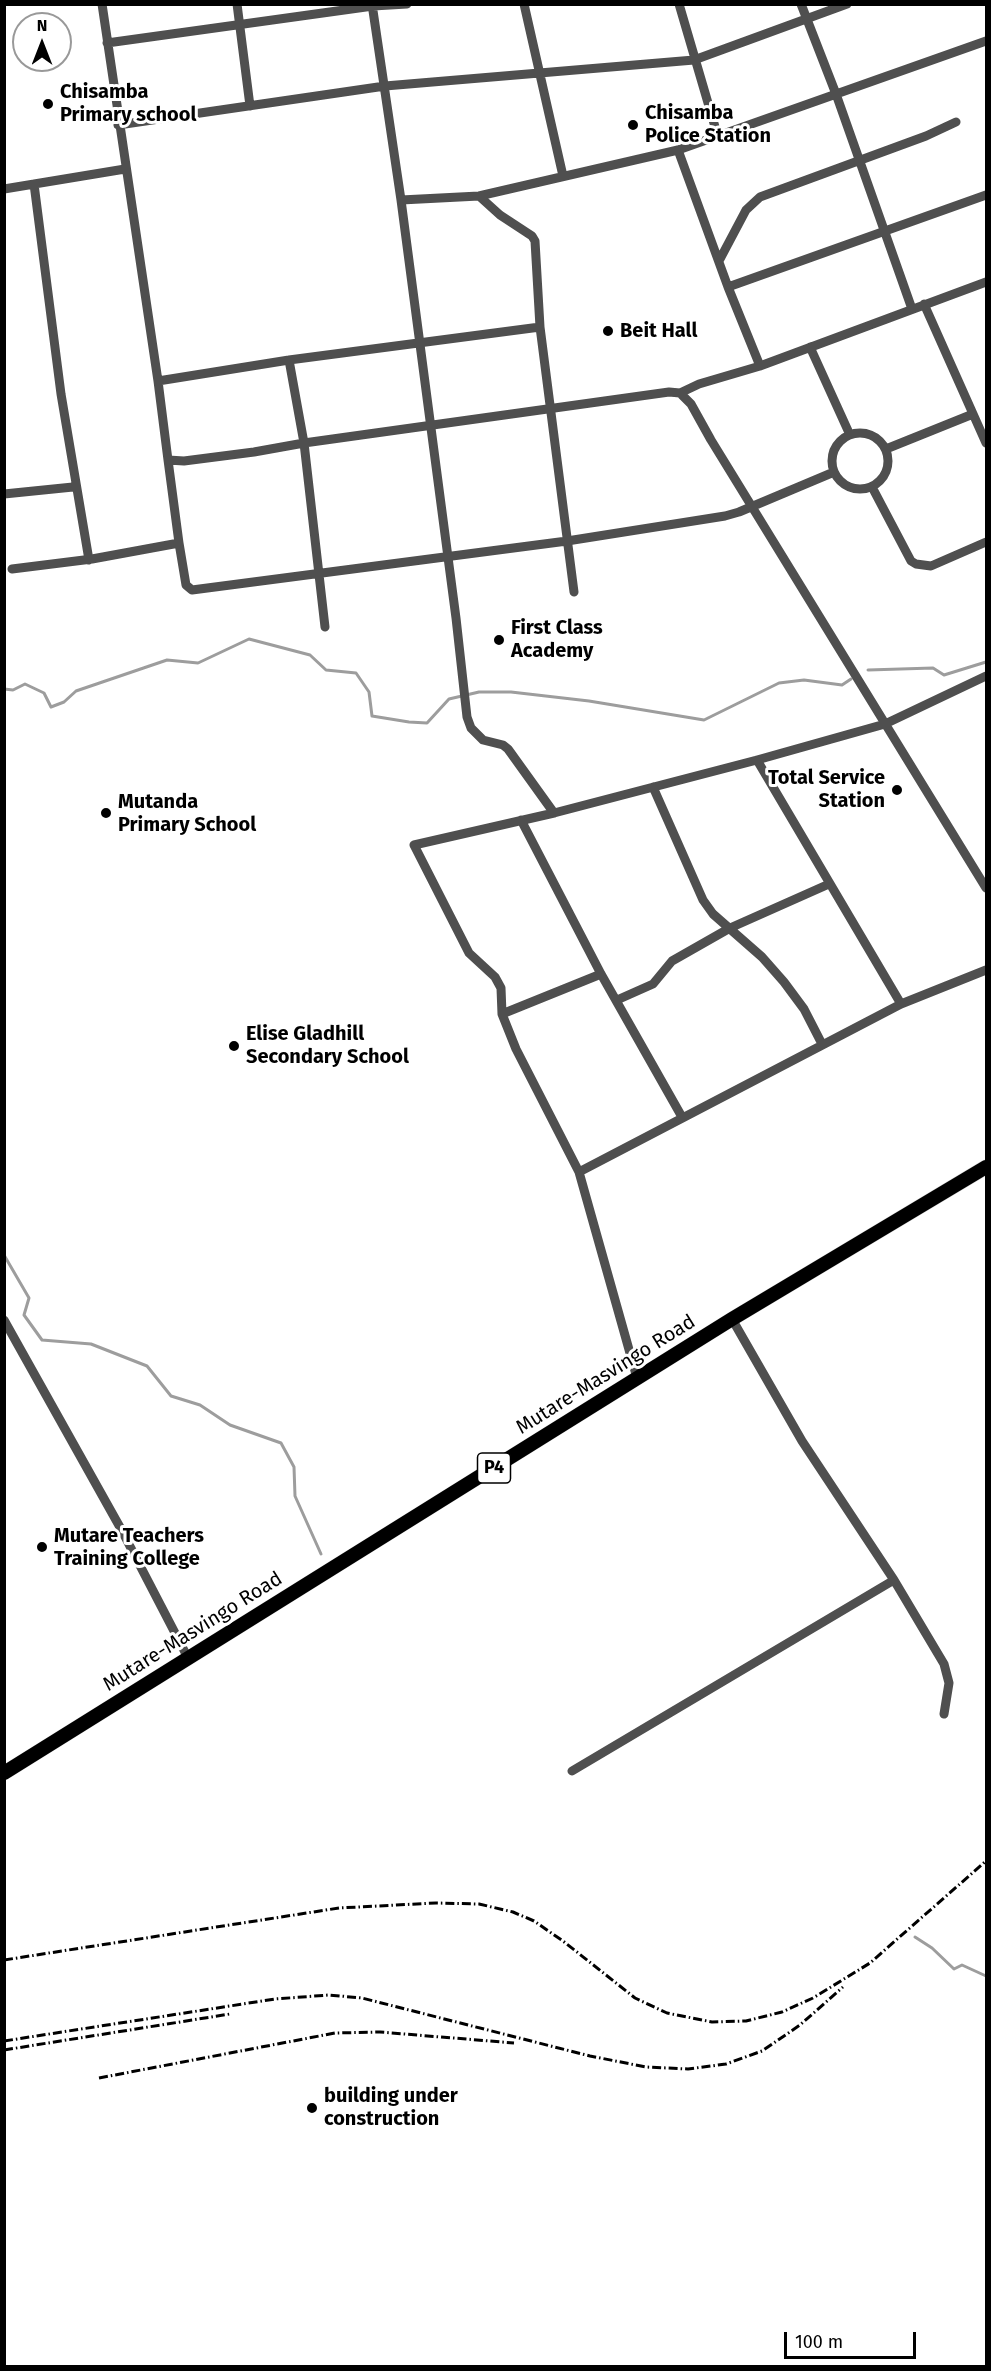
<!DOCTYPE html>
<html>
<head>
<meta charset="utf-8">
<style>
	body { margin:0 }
	#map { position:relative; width:991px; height:2371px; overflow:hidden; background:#fff; font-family:"Fira Sans",sans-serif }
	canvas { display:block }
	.frame { position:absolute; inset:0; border:6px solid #000; pointer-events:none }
	.north { position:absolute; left:12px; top:12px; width:60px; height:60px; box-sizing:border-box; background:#fff; border:2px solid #999; border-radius:50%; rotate:0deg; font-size:16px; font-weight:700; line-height:24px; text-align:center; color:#000 }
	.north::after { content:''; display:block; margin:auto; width:21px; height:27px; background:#000; clip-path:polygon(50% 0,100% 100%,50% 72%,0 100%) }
	.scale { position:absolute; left:784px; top:2332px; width:132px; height:27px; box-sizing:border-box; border:3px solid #000; border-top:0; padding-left:8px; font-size:18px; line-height:21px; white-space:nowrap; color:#000; -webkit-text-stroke:4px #fff; paint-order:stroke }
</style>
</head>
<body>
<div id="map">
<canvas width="991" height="2371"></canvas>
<div class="frame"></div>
<div class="north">N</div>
<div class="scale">100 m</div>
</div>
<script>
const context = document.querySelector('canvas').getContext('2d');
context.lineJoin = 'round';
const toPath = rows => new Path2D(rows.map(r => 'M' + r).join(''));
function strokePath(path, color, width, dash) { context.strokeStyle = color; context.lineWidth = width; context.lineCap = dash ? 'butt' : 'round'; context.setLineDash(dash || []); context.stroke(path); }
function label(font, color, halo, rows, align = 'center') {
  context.font = font + ' "Fira Sans",sans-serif'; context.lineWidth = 6; context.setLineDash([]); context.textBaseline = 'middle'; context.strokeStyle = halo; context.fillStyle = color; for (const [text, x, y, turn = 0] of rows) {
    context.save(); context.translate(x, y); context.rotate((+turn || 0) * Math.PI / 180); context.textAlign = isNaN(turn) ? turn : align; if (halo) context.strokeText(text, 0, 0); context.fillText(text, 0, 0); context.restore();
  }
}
strokePath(toPath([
	[868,670,933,668,944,675,986,662],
	[4,689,13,690,25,684,44,693,51,707,64,702,76,691,167,660,198,663,249,639,310,655,326,670,356,673,369,692,372,716,409,722,427,723,449,699,479,692,511,692,589,701,704,720,779,683,804,680,842,685,851,679],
	[4,1255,29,1298,24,1315,42,1340,91,1344,147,1366,171,1396,200,1405,230,1425,281,1443,294,1467,295,1496,321,1554],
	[915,1937,932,1948,954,1969,962,1965,986,1976]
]), '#9d9d9d', 3);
const highway = toPath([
	[4,1773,732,1319,986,1167]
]);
strokePath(highway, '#dbdbdb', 15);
strokePath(toPath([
	[102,4,158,381,168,460,184,461,254,452,304,443,669,392,680,393,691,404,711,440,986,888],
	[237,4,250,106],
	[372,4,401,200,456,618,467,717,471,728,483,740,503,745,508,749,554,813],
	[524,4,563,176],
	[679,4,718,137],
	[801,4,836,94,912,309],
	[107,43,373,6,407,4],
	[118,125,385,86,694,60,847,4],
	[678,150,728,287,760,366],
	[34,184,61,394,89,560],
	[4,189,125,169],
	[479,196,500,215,532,236,535,241,540,327],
	[401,200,479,196,678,150,986,41],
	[719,261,746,210,760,197,926,136,956,122],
	[728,287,986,195],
	[924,304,986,443],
	[810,347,850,435],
	[289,360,304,443,325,627],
	[158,381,289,360,540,327,574,592],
	[680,393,699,384,760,366,986,282],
	'832 461a28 28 0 1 1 56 0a28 28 0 1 1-56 0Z',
	[886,449,973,414],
	[872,487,911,561,916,564,931,566,986,542],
	[4,494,73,487,76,484],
	[179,543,186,585,192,590,567,541,725,516,739,512,834,472],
	[12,569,92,559,179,543,168,460],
	[757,760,901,1004],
	[653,787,703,900,713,914,762,957,784,982,804,1009,822,1044],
	[521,820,601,974,682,1117],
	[617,1000,653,984,672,961,730,928,829,884],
	[502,1014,601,974],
	[579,1172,901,1004,986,970],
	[732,1319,802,1441,894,1580,944,1664,949,1683,944,1714],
	[4,1320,121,1529,188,1658],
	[637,1378,579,1172,516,1049,502,1014,501,988,495,977,469,953,414,845,554,813,757,760,885,724,986,676],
	[572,1771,894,1580]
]), '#4f4f4f', 9);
strokePath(highway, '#000', 14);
strokePath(toPath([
	[4,1960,339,1908,436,1903,479,1904,513,1912,534,1921,563,1941,635,1998,667,2013,712,2022,746,2021,782,2012,813,1998,870,1963,986,1861],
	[4,2041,275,1999,329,1995,362,1998,590,2056,646,2067,688,2069,726,2064,762,2051,800,2025,843,1987],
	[4,2050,230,2014],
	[99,2078,335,2033,380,2032,514,2043]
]), '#000', 3, [9, 3, 1.5, 3]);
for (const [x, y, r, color] of [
	[48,104,6,"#000"],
	[633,125,6,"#000"],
	[608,331,6,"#000"],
	[499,640,6,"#000"],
	[897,790,6,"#000"],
	[106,813,6,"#000"],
	[234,1046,6,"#000"],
	[42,1547,6,"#000"],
	[312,2108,6,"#000"]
]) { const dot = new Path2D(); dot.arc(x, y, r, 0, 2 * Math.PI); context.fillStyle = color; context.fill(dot); strokePath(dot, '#fff', 2); }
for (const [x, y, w] of [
	[494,1468,33]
]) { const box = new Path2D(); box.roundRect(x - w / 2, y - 15, w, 30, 4.5); context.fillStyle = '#fff'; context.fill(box); strokePath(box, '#000', 1.5); }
label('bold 18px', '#000', null, [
	["P4",494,1468]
]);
label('bold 20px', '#000', '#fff', [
	["Chisamba",60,92],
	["Primary school",60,115],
	["Chisamba",645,113],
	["Police Station",645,136],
	["Beit Hall",620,331],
	["First Class",511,628],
	["Academy",511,651],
	["Total Service",885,778,"right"],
	["Station",885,801,"right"],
	["Mutanda",118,802],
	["Primary School",118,825],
	["Elise Gladhill",246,1034],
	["Secondary School",246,1057],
	["Mutare Teachers",54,1536],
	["Training College",54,1559],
	["building under",324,2096],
	["construction",324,2119]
], 'left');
label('20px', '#000', '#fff', [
	["Mutare-Masvingo Road",606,1375,-32],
	["Mutare-Masvingo Road",193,1632,-32]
]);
</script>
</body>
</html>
